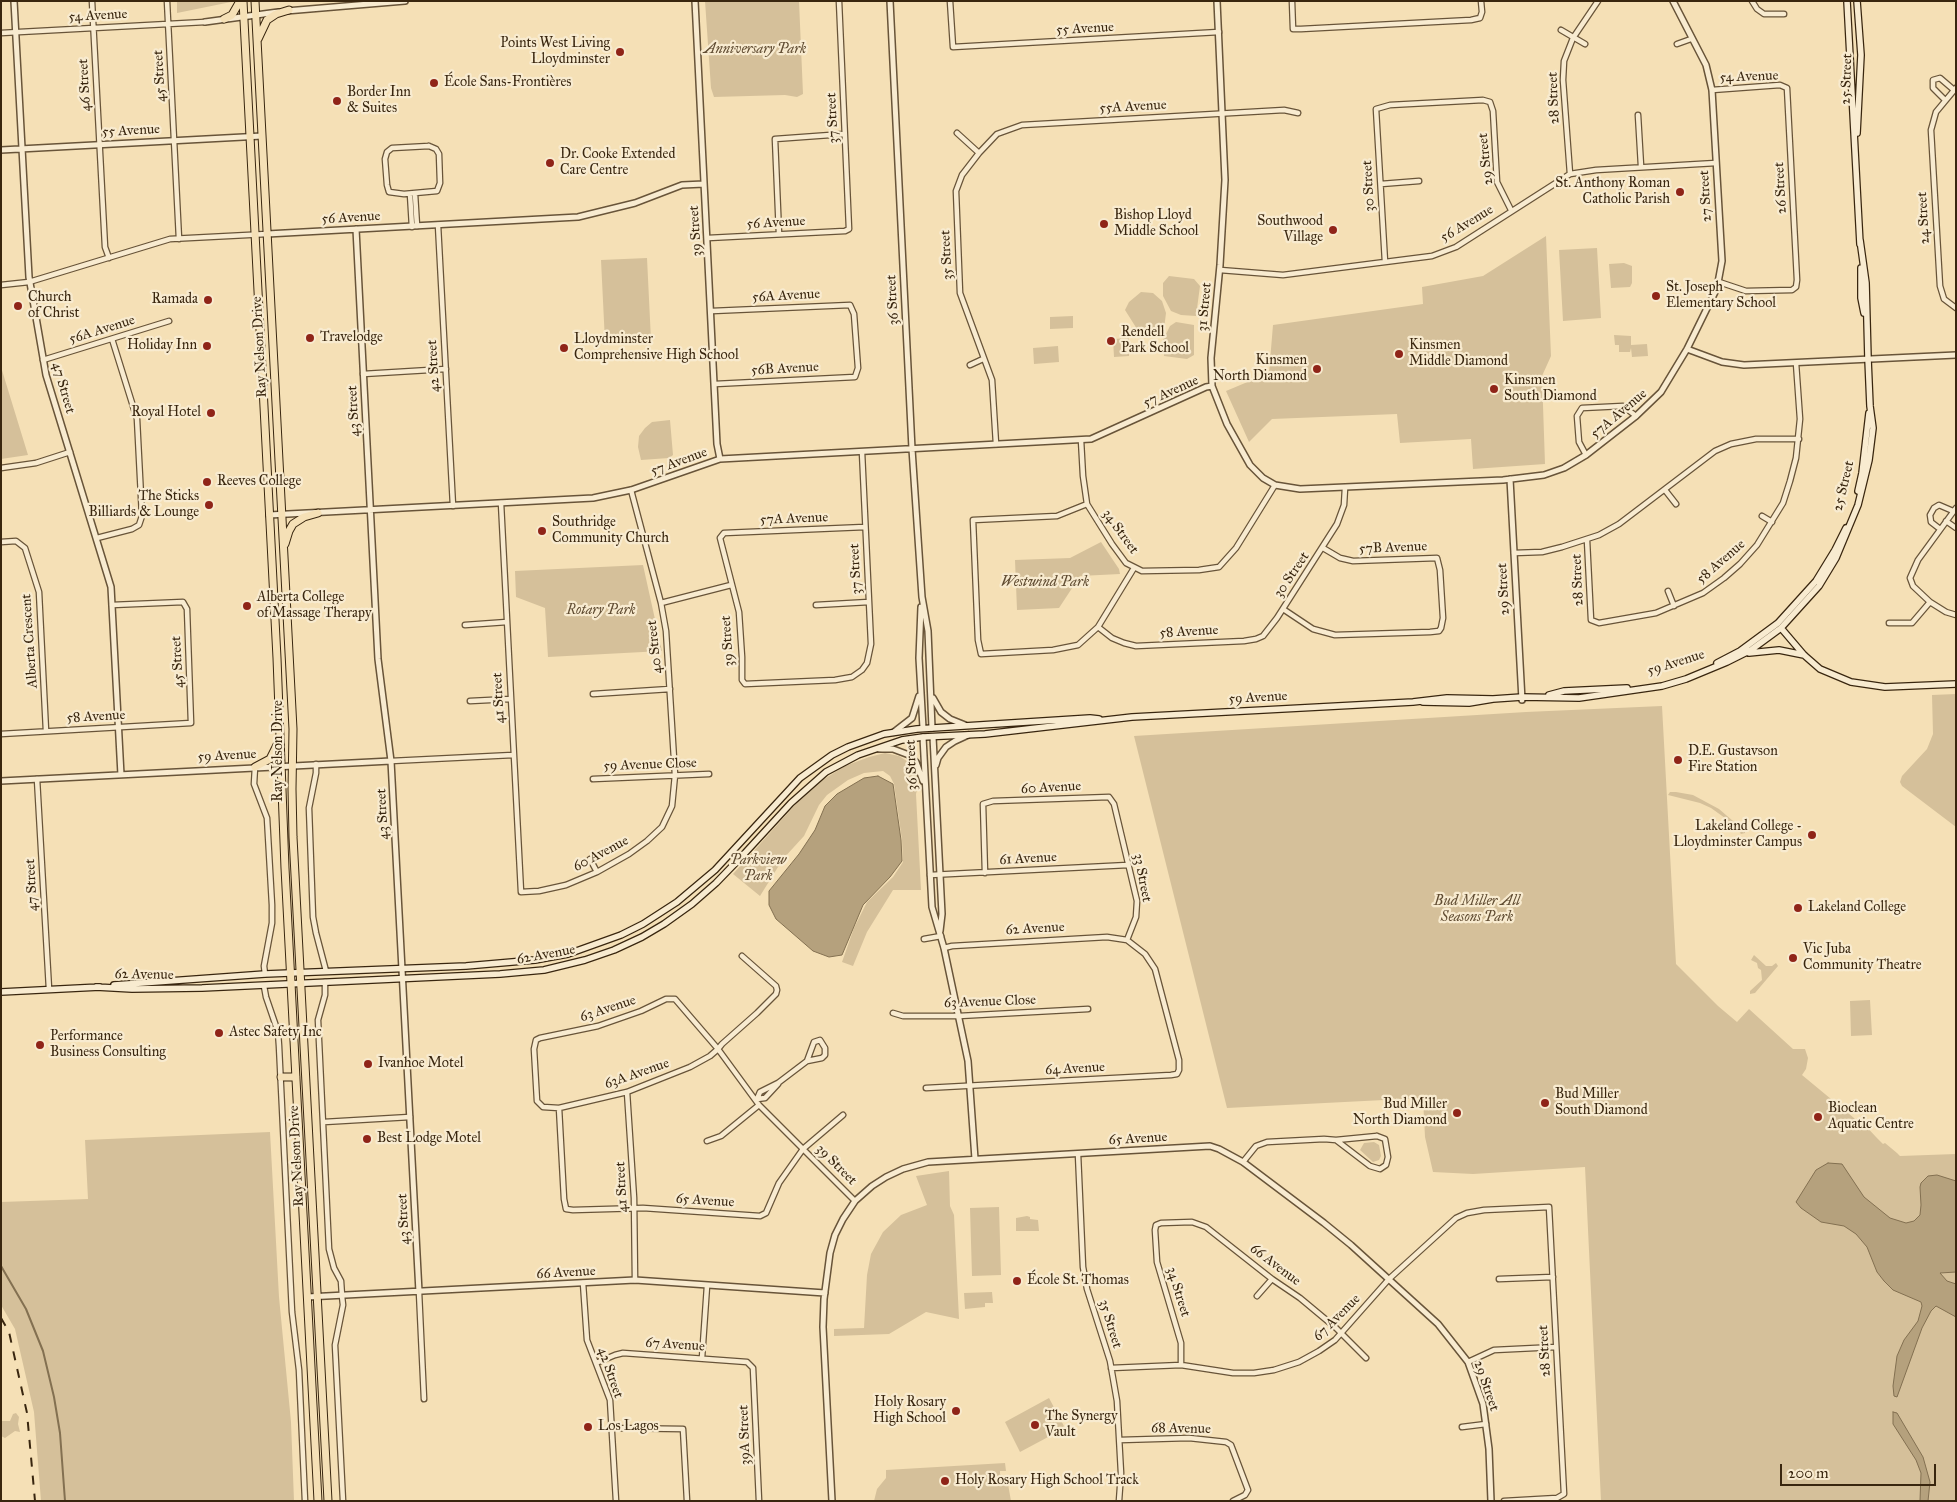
<!DOCTYPE html>
<html>
<head>
<meta charset="utf-8">
<style>
	body { margin:0 }
	#map { position:relative; width:1957px; height:1502px; overflow:hidden; background:#f5e0b6; font-family:"IM FELL Great Primer",serif }
	canvas { display:block }
	.frame { position:absolute; inset:0; border:2px solid #39260f; pointer-events:none }
	.scale { position:absolute; left:1780px; top:1464px; width:156px; height:22px; box-sizing:border-box; border:2px solid #39260f; border-top:0; padding-left:6px; font-size:15px; line-height:18px; white-space:nowrap; color:#39260f; -webkit-text-stroke:4px #f8ebd0; paint-order:stroke }
</style>
</head>
<body>
<div id="map">
<canvas width="1957" height="1502"></canvas>
<div class="frame"></div>
<div class="scale">200 m</div>
</div>
<script>
const context = document.querySelector('canvas').getContext('2d');
context.lineJoin = 'round';
function paint(path, color) { context.fillStyle = color; context.fill(path, 'evenodd'); }
const toPath = rows => new Path2D(rows.map(r => 'M' + r).join(''));
function strokePath(path, color, width, dash) { context.strokeStyle = color; context.lineWidth = width; context.lineCap = dash ? 'butt' : 'round'; context.setLineDash(dash || []); context.stroke(path); }
function label(font, color, halo, rows, align = 'center') {
  context.font = font + ' "IM FELL Great Primer",serif'; context.lineWidth = 4.5; context.setLineDash([]); context.textBaseline = 'middle'; context.strokeStyle = halo; context.fillStyle = color; for (const [text, x, y, turn = 0] of rows) {
    context.save(); context.translate(x, y); context.rotate((+turn || 0) * Math.PI / 180); context.textAlign = isNaN(turn) ? turn : align; if (halo) context.strokeText(text, 0, 0); context.fillText(text, 0, 0); context.restore();
  }
}
paint(toPath([
	[177,1,231,1,231,2,177,13],
	[705,1,799,1,803,94,797,97,785,95,714,97,711,88],
	[1546,236,1551,356,1542,376,1545,464,1473,469,1471,439,1400,443,1397,414,1272,419,1249,442,1226,391,1269,373,1273,325,1423,304,1422,287,1483,276],
	[1597,248,1601,318,1563,321,1559,250],
	[647,258,651,340,605,342,601,260],
	[1624,263,1632,266,1632,283,1630,287,1611,288,1609,264],
	[1169,276,1194,279,1200,286,1196,316,1181,315,1171,311,1163,296,1163,283],
	[1141,292,1153,293,1162,301,1166,313,1164,329,1148,336,1137,329,1125,310,1129,302],
	[1073,316,1073,328,1050,329,1050,317],
	[1176,322,1194,325,1194,355,1187,359,1164,356,1163,340,1170,326],
	[1614,335,1631,336,1631,345,1647,344,1648,356,1632,357,1631,348,1630,352,1619,352,1619,345,1615,345],
	[1129,338,1129,356,1114,357,1113,339],
	[1058,346,1059,362,1034,364,1033,348],
	[1,367,28,455,1,459],
	[670,420,673,455,669,458,641,460,638,447,639,436,645,428,652,422],
	[1101,542,1119,569,1120,574,1080,576,1059,608,1017,610,1015,560,1070,558],
	[643,565,662,651,548,657,545,608,516,597,515,571],
	[1956,694,1956,827,1902,786,1900,782,1902,776,1927,749,1933,734,1932,695],
	[1662,706,1676,964,1718,1006,1737,1022,1749,1009,1793,1049,1805,1049,1808,1058,1806,1069,1802,1075,1860,1123,1862,1122,1876,1137,1883,1144,1885,1143,1897,1153,1900,1156,1956,1154,1956,1501,1601,1501,1585,1167,1473,1174,1433,1172,1425,1137,1423,1098,1227,1108,1134,736,1526,712],
	[885,753,899,756,910,763,917,777,918,786,916,794,921,890,893,890,867,932,853,966,842,962,854,928,867,902,893,877,903,862,902,840,894,784,890,776,883,771,864,773,848,780,827,795,819,805,804,836,783,859,760,896,733,874,803,796,821,781,845,766,869,757],
	[1676,792,1693,795,1719,809,1733,821,1737,822,1739,826,1746,828,1745,833,1741,834,1738,830,1733,830,1732,825,1725,818,1711,808,1700,803,1668,795,1670,792],
	[1754,955,1766,966,1772,966,1776,963,1778,966,1755,993,1750,994,1750,991,1762,980,1761,970,1758,968,1757,963,1751,960],
	[1870,1000,1872,1035,1851,1036,1850,1001],
	[270,1132,279,1297,291,1422,294,1501,41,1501,34,1412,15,1329,1,1305,1,1202,88,1199,85,1140],
	[1374,1142,1379,1145,1381,1156,1379,1160,1373,1162,1360,1150,1364,1143],
	[949,1171,950,1206,954,1215,959,1319,926,1312,889,1334,834,1336,834,1329,864,1328,867,1275,871,1254,883,1232,901,1215,927,1205,916,1176],
	[999,1207,1001,1275,972,1276,970,1208],
	[1027,1216,1030,1217,1030,1219,1038,1220,1039,1231,1016,1231,1016,1218],
	[992,1292,993,1303,985,1303,985,1307,965,1309,964,1293],
	[1049,1398,1065,1428,1020,1452,1005,1422],
	[16,1413,19,1417,18,1424,20,1432,15,1431,5,1438,1,1436,1,1421,10,1421,13,1414],
	[1005,1463,1006,1471,1000,1471,1000,1474,1008,1484,1011,1501,874,1501,877,1489,886,1478,886,1470]
]), '#d5c09a');
const water = toPath([
	[878,776,893,784,901,840,902,861,890,877,863,905,842,955,829,957,813,951,776,919,769,905,769,891,799,854,815,830,825,806,837,794,864,778,878,776],
	[1828,1163,1842,1164,1864,1197,1890,1218,1906,1223,1914,1221,1920,1215,1921,1205,1920,1187,1921,1183,1928,1176,1937,1175,1956,1181,1956,1272,1940,1273,1947,1281,1956,1284,1956,1317,1936,1306,1931,1311,1922,1328,1897,1397,1894,1396,1893,1386,1897,1356,1904,1340,1918,1321,1922,1306,1921,1302,1893,1290,1884,1281,1877,1272,1867,1247,1856,1234,1844,1226,1821,1222,1801,1208,1796,1202,1816,1170,1828,1163],
	[1893,1412,1897,1413,1923,1457,1930,1482,1928,1501,1920,1501,1921,1473,1916,1460,1893,1424,1893,1412]
]);
paint(water, '#b5a17d');
strokePath(water, '#837051', 1);
strokePath(toPath([
	[1,1266,26,1309,43,1351,54,1397,60,1433,65,1501]
]), '#837051', 2);
const minor = toPath([
	[92,1,105,247,109,258],
	[167,1,179,239],
	[950,1,953,47,1219,32],
	[1292,1,1293,29,1301,29,1471,20,1480,18,1482,12,1481,1],
	[1752,1,1757,9,1764,14,1784,14],
	[1561,30,1585,44],
	[1,33,205,22],
	[1677,44,1691,39],
	[1956,88,1936,112,1931,130,1940,286,1944,299,1956,308],
	[1712,90,1780,85,1787,88,1797,280,1796,287,1792,290,1746,291,1719,282],
	[1945,100,1933,88,1933,80,1940,78,1954,90],
	[1638,115,1641,166],
	[957,133,979,153],
	[429,146,436,149,439,154,440,183,437,191,404,194,389,192,387,185,385,159,387,152,392,148,429,146],
	[1570,174,1563,80,1564,61,1573,38,1598,1],
	[1381,184,1419,181],
	[410,194,412,227],
	[415,194,417,226],
	[438,225,453,506],
	[779,234,775,139,844,134],
	[708,238,845,231,849,229,839,1],
	[1385,262,1376,109,1390,105,1483,100,1490,102,1493,111,1497,182,1511,210],
	[1220,270,1283,275,1432,256,1456,247,1570,174,1596,170,1716,163],
	[1,285,29,282,170,239,267,234],
	[712,311,850,305,854,314,858,368,855,377,715,384],
	[43,360,169,321],
	[970,365,983,359],
	[363,374,446,369],
	[1081,440,1083,476,1087,504,1112,544,1126,563,1142,571,1199,570,1219,567,1236,548,1275,485],
	[996,444,992,380,960,293,956,191,962,175,979,153,997,134,1022,125,1284,110,1298,113],
	[862,452,871,644,867,663,862,670,852,677,835,680,745,684,742,680,742,657,739,612,720,538,724,533,865,527],
	[1586,455,1579,442,1577,416,1582,408,1623,406,1636,416],
	[1,468,36,463,70,452],
	[1665,490,1676,504],
	[501,503,521,892,539,891,566,885,597,872,629,854,647,841,662,827,672,806,675,775,666,631,661,603,631,490],
	[1087,504,1057,516,973,520,978,640,981,654,1053,650,1078,645,1098,627,1134,568],
	[1956,508,1918,560,1910,578,1913,586,1930,602,1946,612,1956,615],
	[1762,516,1772,522],
	[1946,521,1956,528],
	[1940,529,1931,522,1930,515,1934,508,1939,505,1953,511],
	[97,538,132,529,139,525,142,516,137,419,112,339],
	[1587,540,1591,620,1599,623,1656,613,1703,593,1724,578,1740,564,1757,545,1783,503,1790,481,1796,458,1800,419,1796,363],
	[1,542,16,541,25,548,39,592,46,731],
	[1514,553,1542,552,1562,547,1599,535,1619,524,1715,451,1731,444,1756,439,1799,439],
	[1668,591,1674,606],
	[661,603,731,585],
	[816,605,869,602],
	[1283,609,1313,629,1335,635,1430,632,1439,631,1441,628,1443,618,1440,570,1437,558,1353,561,1340,558,1323,548],
	[1889,623,1912,623,1930,602],
	[465,625,507,622],
	[1098,627,1112,638,1124,643,1136,646,1244,641,1256,639,1263,636,1277,618,1337,524,1344,505,1345,488],
	[593,694,670,689],
	[470,701,510,699],
	[1,734,191,723,187,609,183,602,112,605],
	[391,761,513,755],
	[316,764,316,773,309,808,313,917,316,933,326,971],
	[255,767,254,784,267,818,272,905,272,923,264,966,265,974],
	[37,779,49,989],
	[593,779,709,774],
	[590,859,597,872],
	[985,873,983,804,993,801,1109,797,1114,804,1137,901,1136,917,1127,940],
	[930,875,1128,865],
	[924,939,941,936],
	[742,956,776,986,777,990,776,994,757,1013,722,1044,718,1049,710,1056,690,1067,627,1092,559,1108,543,1107,537,1101,534,1049,536,1040,540,1038,598,1026,641,1011,666,999,675,999,712,1042,718,1049,759,1105,855,1201],
	[325,982,325,995,318,1020,329,1249,334,1268,341,1281,342,1296,343,1305,335,1345,343,1501],
	[264,986,266,997,278,1032,279,1046,292,1312,299,1370,305,1501],
	[893,1013,903,1016,959,1016,1088,1009],
	[926,1088,1171,1075,1177,1074,1179,1070,1179,1060,1155,969,1145,954,1127,940,1107,937,952,946,944,948],
	[627,1092,634,1198,635,1280],
	[757,1099,760,1092,778,1083,807,1061,822,1058,825,1055,825,1048,820,1040,814,1042,807,1061],
	[757,1099,765,1098,778,1084],
	[559,1108,564,1199,566,1209,573,1210,643,1208,760,1216,766,1213,779,1183,803,1149,843,1115],
	[324,1122,410,1117],
	[1377,1136,1385,1139,1388,1157,1386,1165,1380,1169,1370,1166,1336,1140,1377,1136],
	[707,1141,721,1136,759,1105],
	[1078,1154,1083,1267,1087,1289,1110,1361,1117,1401,1121,1473,1119,1501],
	[1243,1162,1256,1146,1267,1142,1324,1139,1336,1140],
	[1499,1279,1553,1277],
	[583,1283,587,1340,610,1400,616,1501],
	[419,1292,424,1399],
	[1257,1296,1272,1279],
	[702,1358,707,1286],
	[1468,1362,1494,1350,1556,1347],
	[596,1363,615,1355,623,1353,747,1362,753,1368,759,1501],
	[1181,1365,1181,1343,1157,1262,1155,1230,1156,1225,1161,1223,1192,1222,1206,1227,1272,1279,1300,1298,1336,1328,1366,1358],
	[1111,1368,1181,1365,1233,1373,1254,1373,1274,1370,1299,1362,1319,1351,1335,1340,1389,1279,1456,1218,1467,1213,1484,1210,1549,1207,1564,1494,1557,1498,1504,1501],
	[1462,1427,1486,1424],
	[612,1428,683,1429,687,1501],
	[1120,1440,1189,1438,1226,1442,1231,1445,1248,1490,1245,1495,1233,1501]
]);
const tertiary = toPath([
	[14,1,29,277,46,375,111,587,121,775],
	[695,1,717,444,720,459],
	[890,1,912,449,922,597,928,631,932,728],
	[1217,1,1225,180,1220,265,1211,358,1212,386,1227,424,1250,465,1263,478,1275,485,1300,489,1503,480,1544,475,1564,468,1586,455,1636,416,1661,392,1687,349,1717,288,1722,261,1712,90,1706,65,1673,1],
	[286,11,405,1],
	[205,22,278,12],
	[1,150,262,136],
	[356,229,378,659,391,761,419,1292],
	[267,234,578,217,635,203,682,185,704,184],
	[1687,349,1722,362,1744,365,1956,355],
	[1510,479,1522,700],
	[269,515,593,498,631,490,720,459,1091,439,1206,387,1212,386],
	[921,607,919,658,923,728],
	[933,698,941,712,950,719,965,725],
	[894,732,912,718,919,696],
	[923,737,932,907,944,948,968,1061,975,1159],
	[933,737,942,914,940,931],
	[879,749,893,749,909,755,916,762,923,781],
	[936,765,938,758,946,747,955,741,968,735],
	[1,781,391,761],
	[307,1297,635,1280,825,1293],
	[832,1501,823,1327,824,1299,830,1253,835,1235,843,1219,855,1201,872,1186,886,1177,903,1169,928,1162,1210,1146,1219,1149,1243,1162,1324,1223,1351,1245,1438,1324,1468,1362,1483,1404,1489,1449,1491,1501]
]);
const secondary = toPath([
	[1847,1,1860,244],
	[1857,133,1861,55,1857,1],
	[1861,268,1861,298,1864,313],
	[1858,491,1862,473,1869,413],
	[1781,628,1804,655,1820,669,1851,682,1885,687,1956,684],
	[1749,653,1779,650,1804,655],
	[1717,663,1740,651,1778,623,1816,581,1835,550,1846,528],
	[1549,695,1564,691,1627,688],
	[1423,702,1469,703,1493,699,1522,697,1579,698,1662,686,1686,679,1727,662,1751,650,1781,628,1819,586,1836,558,1858,505,1869,460,1873,428,1870,406,1868,359,1866,283,1860,240],
	[114,985,265,974,466,966,535,960,568,954,621,935,643,924,677,902,715,870,800,778,832,755,848,747,884,734,917,729,1090,718,1099,719],
	[96,987,132,989,202,988,500,974,544,970,585,960,614,950,642,937,664,924,692,904,716,883,745,853,791,803,826,772,858,755,902,740,923,737,985,734,1132,717,1413,702,1447,698,1493,699],
	[1,992,100,987]
]);
const trunk = toPath([
	[243,1,277,658,285,868,318,1501],
	[255,1,293,729,292,789,293,837,328,1501],
	[224,19,232,15,240,1],
	[258,39,267,20,276,14,289,10],
	[285,544,289,531,293,524,304,517,318,513],
	[255,767,270,759,278,743],
	[281,1077,296,1077]
]);
strokePath(minor, '#685439', 7);
strokePath(tertiary, '#685439', 8);
strokePath(secondary, '#39260f', 8);
strokePath(trunk, '#39260f', 9);
strokePath(minor, '#f8ebd0', 4.5);
strokePath(tertiary, '#f8ebd0', 5);
strokePath(secondary, '#f8ebd0', 5.5);
strokePath(trunk, '#f5e0b6', 7);
strokePath(toPath([
	[1,1318,9,1332,27,1413,35,1501]
]), '#39260f', 2, [9, 9]);
for (const [x, y, r, color] of [
	[620,52,5,"#8f2418"],
	[434,83,5,"#8f2418"],
	[337,101,5,"#8f2418"],
	[550,163,5,"#8f2418"],
	[1680,192,5,"#8f2418"],
	[1104,224,5,"#8f2418"],
	[1333,230,5,"#8f2418"],
	[1656,296,5,"#8f2418"],
	[208,300,5,"#8f2418"],
	[18,306,5,"#8f2418"],
	[310,338,5,"#8f2418"],
	[1111,341,5,"#8f2418"],
	[207,346,5,"#8f2418"],
	[564,348,5,"#8f2418"],
	[1399,354,5,"#8f2418"],
	[1317,369,5,"#8f2418"],
	[1494,389,5,"#8f2418"],
	[211,413,5,"#8f2418"],
	[207,482,5,"#8f2418"],
	[209,505,5,"#8f2418"],
	[542,531,5,"#8f2418"],
	[247,606,5,"#8f2418"],
	[1678,760,5,"#8f2418"],
	[1812,835,5,"#8f2418"],
	[1798,908,5,"#8f2418"],
	[1793,958,5,"#8f2418"],
	[219,1033,5,"#8f2418"],
	[40,1045,5,"#8f2418"],
	[368,1064,5,"#8f2418"],
	[1545,1103,5,"#8f2418"],
	[1457,1113,5,"#8f2418"],
	[1818,1117,5,"#8f2418"],
	[367,1139,5,"#8f2418"],
	[1017,1281,5,"#8f2418"],
	[956,1411,5,"#8f2418"],
	[1035,1425,5,"#8f2418"],
	[588,1427,5,"#8f2418"],
	[945,1481,5,"#8f2418"]
]) { const dot = new Path2D(); dot.arc(x, y, r, 0, 2 * Math.PI); context.fillStyle = color; context.fill(dot); strokePath(dot, '#f8ebd0', 2); }
label('14px', '#39260f', '#f8ebd0', [
	["54 Avenue",98,16,-3],
	["55 Avenue",1085,29,-3],
	["45 Street",160,76,-93],
	["54 Avenue",1749,77,-2],
	["25 Street",1847,79,-88],
	["46 Street",85,85,-93],
	["28 Street",1554,98,-92],
	["55A Avenue",1133,107,-3],
	["37 Street",833,118,-93],
	["55 Avenue",131,131,-3],
	["29 Street",1486,159,-96],
	["30 Street",1369,186,-93],
	["26 Street",1781,188,-93],
	["27 Street",1706,196,-93],
	["56 Avenue",351,218,-3],
	["24 Street",1924,218,-93],
	["56 Avenue",776,223,-3],
	["56 Avenue",1467,224,-31],
	["39 Street",696,231,-94],
	["35 Street",947,255,-93],
	["56A Avenue",786,296,-3],
	["36 Street",893,300,-93],
	["31 Street",1205,307,-85],
	["56A Avenue",102,330,-17],
	["Ray Nelson Drive",260,347,-93],
	["42 Street",434,366,-93],
	["56B Avenue",785,369,-3],
	["47 Street",63,388,74],
	["57 Avenue",1171,392,-24],
	["43 Street",354,411,-93],
	["57A Avenue",1619,414,-40],
	["57 Avenue",679,462,-20],
	["25 Street",1844,486,-76],
	["57A Avenue",794,519,-2],
	["34 Street",1120,532,54],
	["57B Avenue",1393,548,-2],
	["58 Avenue",1721,562,-41],
	["37 Street",856,569,-93],
	["30 Street",1292,575,-56],
	["28 Street",1578,580,-92],
	["29 Street",1504,589,-93],
	["58 Avenue",1189,632,-3],
	["Alberta Crescent",30,641,-94],
	["39 Street",728,641,-94],
	["40 Street",655,647,-96],
	["45 Street",178,662,-93],
	["59 Avenue",1676,663,-17],
	["41 Street",499,698,-93],
	["59 Avenue",1258,698,-3],
	["58 Avenue",96,717,-3],
	["Ray Nelson Drive",279,751,-90],
	["59 Avenue",227,756,-3],
	["59 Avenue Close",650,765,-2],
	["36 Street",912,765,-92],
	["60 Avenue",1051,788,-3],
	["43 Street",383,814,-93],
	["60 Avenue",601,854,-28],
	["61 Avenue",1028,859,-3],
	["33 Street",1142,878,79],
	["47 Street",32,885,-93],
	["62 Avenue",1035,929,-3],
	["62 Avenue",546,955,-10],
	["62 Avenue",144,975,1],
	["63 Avenue Close",990,1002,-2],
	["63 Avenue",608,1009,-18],
	["64 Avenue",1075,1069,-3],
	["63A Avenue",637,1074,-19],
	["65 Avenue",1138,1139,-3],
	["Ray Nelson Drive",297,1156,-93],
	["39 Street",836,1165,45],
	["41 Street",622,1187,-93],
	["65 Avenue",705,1201,4],
	["43 Street",404,1219,-93],
	["66 Avenue",1275,1265,37],
	["66 Avenue",566,1273,-3],
	["34 Street",1178,1292,73],
	["67 Avenue",1337,1318,-45],
	["35 Street",1110,1324,73],
	["67 Avenue",675,1345,4],
	["28 Street",1545,1351,-93],
	["42 Street",610,1373,71],
	["29 Street",1486,1386,71],
	["68 Avenue",1181,1429,1],
	["39A Street",745,1435,-92]
]);
label('14px', '#39260f', '#f8ebd0', [
	["Points West Living",610,44,"right"],
	["Lloydminster",610,60,"right"],
	["École Sans-Frontières",444,83],
	["Border Inn",347,93],
	["& Suites",347,109],
	["Dr. Cooke Extended",560,155],
	["Care Centre",560,171],
	["St. Anthony Roman",1670,184,"right"],
	["Catholic Parish",1670,200,"right"],
	["Bishop Lloyd",1114,216],
	["Middle School",1114,232],
	["Southwood",1323,222,"right"],
	["Village",1323,238,"right"],
	["St. Joseph",1666,288],
	["Elementary School",1666,304],
	["Church",28,298],
	["of Christ",28,314],
	["Ramada",198,300,"right"],
	["Rendell",1121,333],
	["Park School",1121,349],
	["Travelodge",320,338],
	["Lloydminster",574,340],
	["Comprehensive High School",574,356],
	["Holiday Inn",197,346,"right"],
	["Kinsmen",1409,346],
	["Middle Diamond",1409,362],
	["Kinsmen",1307,361,"right"],
	["North Diamond",1307,377,"right"],
	["Kinsmen",1504,381],
	["South Diamond",1504,397],
	["Royal Hotel",201,413,"right"],
	["Reeves College",217,482],
	["The Sticks",199,497,"right"],
	["Billiards & Lounge",199,513,"right"],
	["Southridge",552,523],
	["Community Church",552,539],
	["Alberta College",257,598],
	["of Massage Therapy",257,614],
	["D.E. Gustavson",1688,752],
	["Fire Station",1688,768],
	["Lakeland College -",1802,827,"right"],
	["Lloydminster Campus",1802,843,"right"],
	["Lakeland College",1808,908],
	["Vic Juba",1803,950],
	["Community Theatre",1803,966],
	["Astec Safety Inc",229,1033],
	["Performance",50,1037],
	["Business Consulting",50,1053],
	["Ivanhoe Motel",378,1064],
	["Bud Miller",1555,1095],
	["South Diamond",1555,1111],
	["Bud Miller",1447,1105,"right"],
	["North Diamond",1447,1121,"right"],
	["Bioclean",1828,1109],
	["Aquatic Centre",1828,1125],
	["Best Lodge Motel",377,1139],
	["École St. Thomas",1027,1281],
	["Holy Rosary",946,1403,"right"],
	["High School",946,1419,"right"],
	["The Synergy",1045,1417],
	["Vault",1045,1433],
	["Los Lagos",598,1427],
	["Holy Rosary High School Track",955,1481]
], 'left');
label('italic 14px', '#604c32', '#f8ebd0', [
	["Anniversary Park",755,50],
	["Westwind Park",1045,583],
	["Rotary Park",601,611],
	["Parkview",758,861],
	["Park",758,877],
	["Bud Miller All",1477,902],
	["Seasons Park",1477,918]
]);
</script>
</body>
</html>
